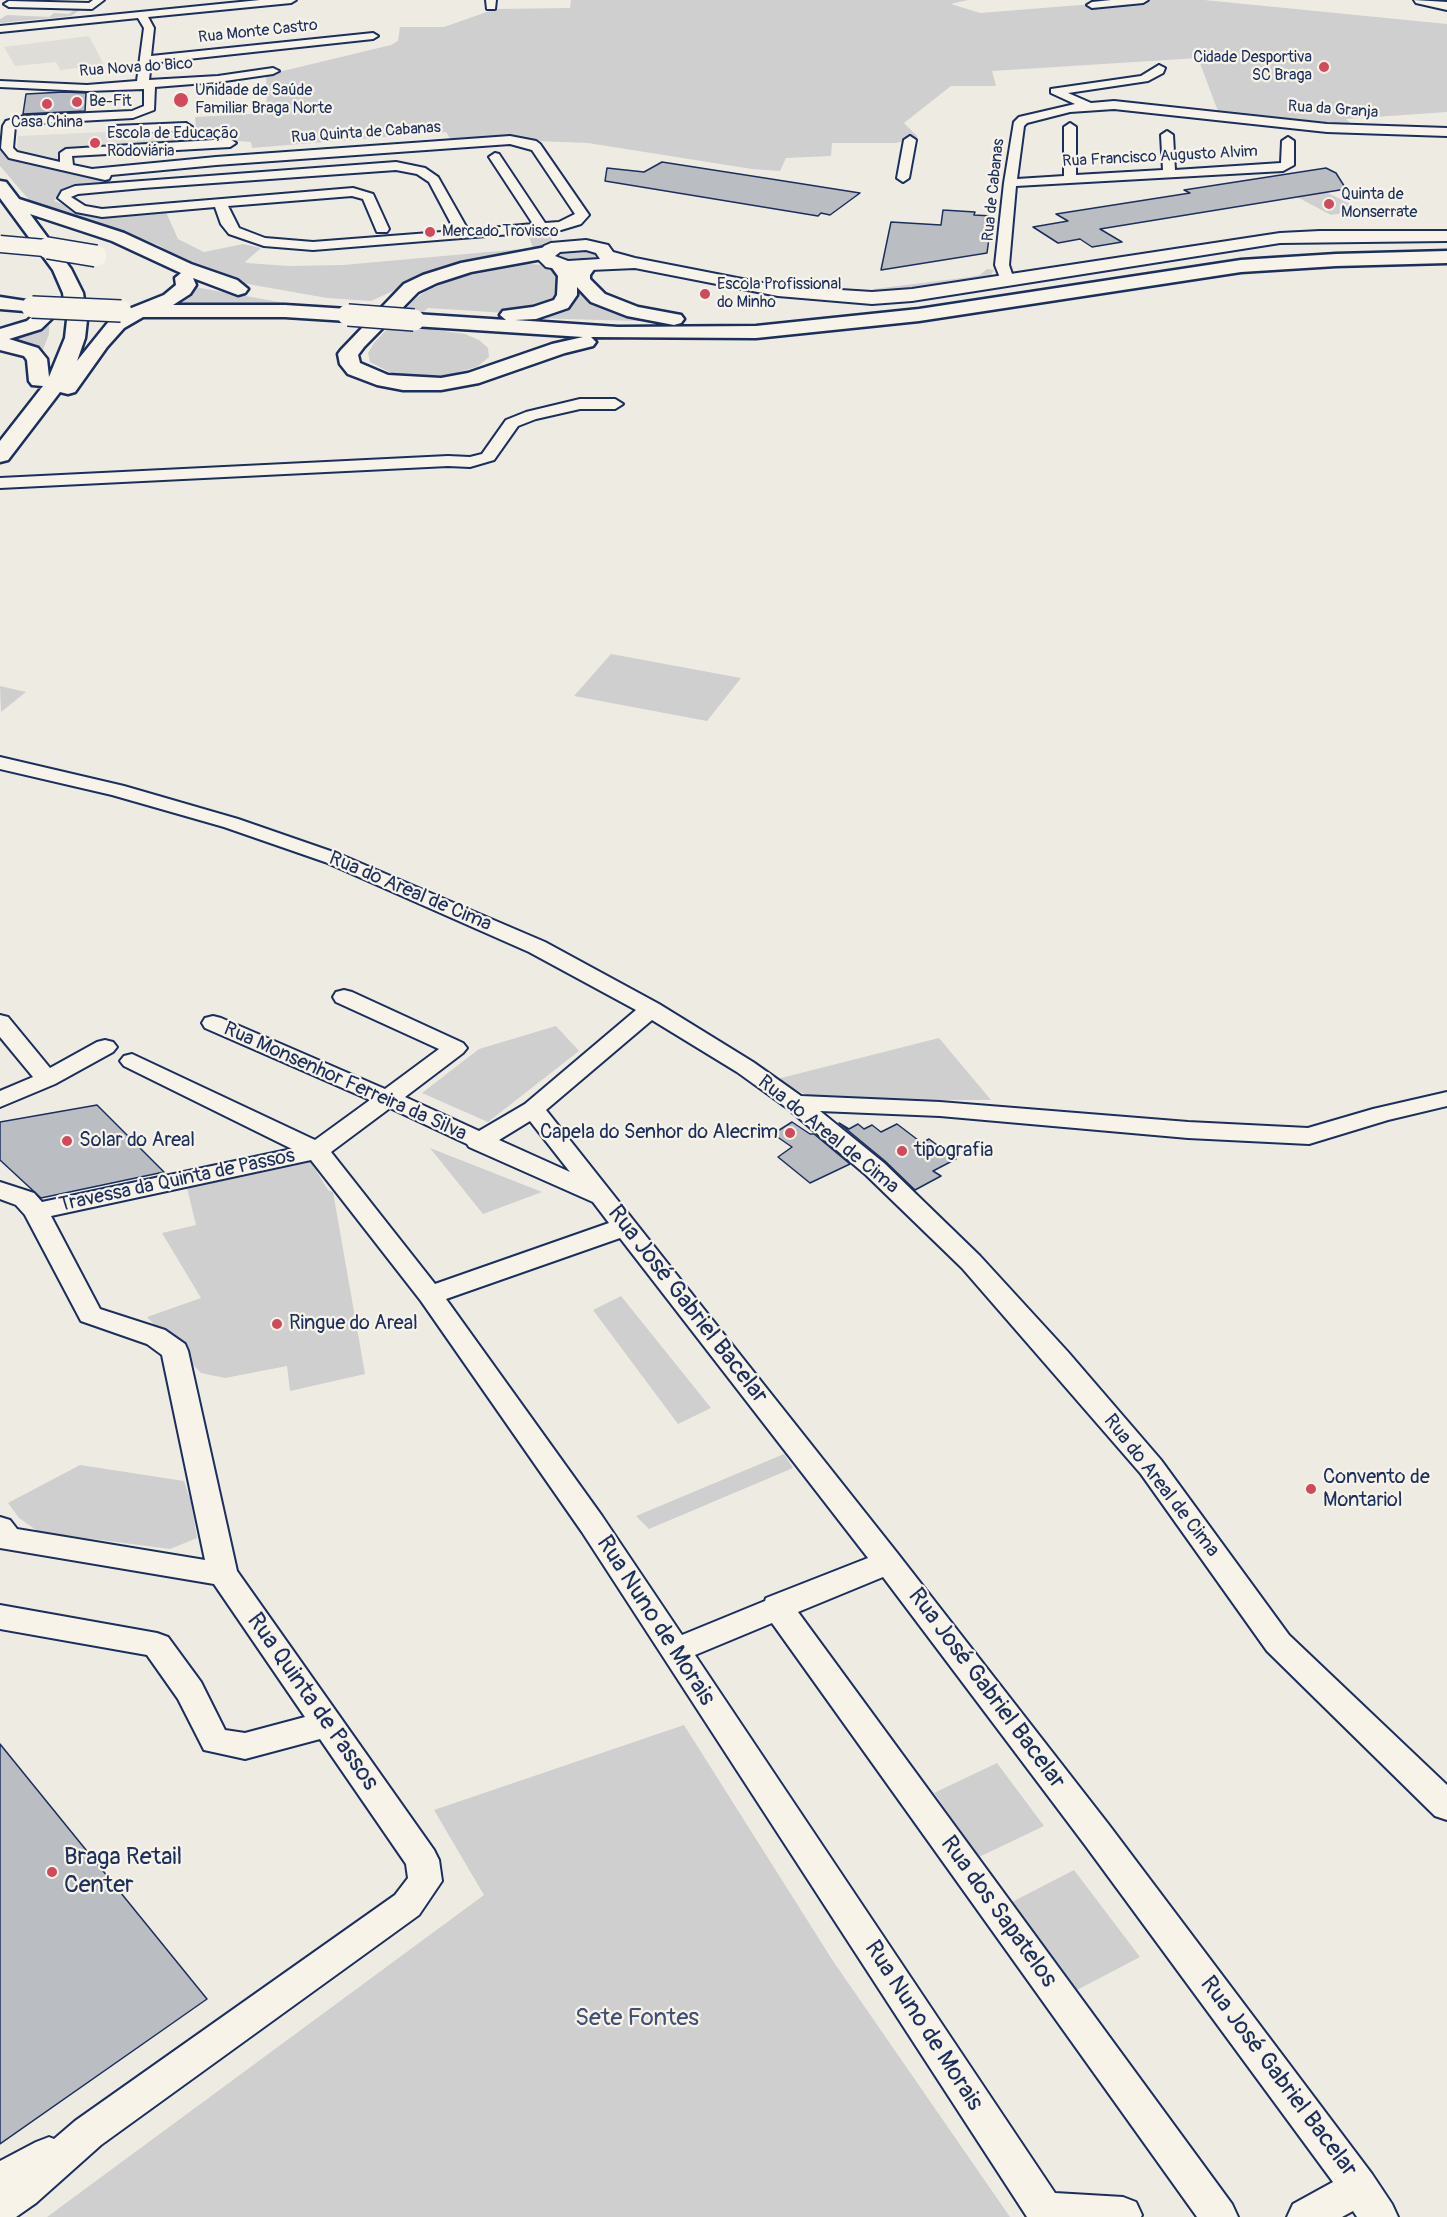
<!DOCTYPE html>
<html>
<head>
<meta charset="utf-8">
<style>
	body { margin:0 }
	canvas { display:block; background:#eeebe2 }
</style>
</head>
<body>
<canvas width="1447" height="2217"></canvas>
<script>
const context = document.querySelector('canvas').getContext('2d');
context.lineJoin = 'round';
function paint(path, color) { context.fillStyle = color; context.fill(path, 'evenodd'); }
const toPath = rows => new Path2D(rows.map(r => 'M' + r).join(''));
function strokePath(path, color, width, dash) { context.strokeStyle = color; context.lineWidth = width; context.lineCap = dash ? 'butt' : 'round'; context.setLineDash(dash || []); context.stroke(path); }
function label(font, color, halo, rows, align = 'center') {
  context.font = font + ' Pangolin,sans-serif'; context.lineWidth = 4.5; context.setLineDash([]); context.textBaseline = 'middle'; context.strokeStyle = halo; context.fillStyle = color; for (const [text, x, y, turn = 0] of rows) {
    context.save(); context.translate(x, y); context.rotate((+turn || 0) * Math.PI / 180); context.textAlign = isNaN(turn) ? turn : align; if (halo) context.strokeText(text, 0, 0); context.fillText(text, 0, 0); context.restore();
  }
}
paint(toPath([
	[89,36,104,65,60,70,56,62,15,66,4,47],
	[196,128,213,139,58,151,58,162,26,155,20,152,17,146,18,136]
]), '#deddd8');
paint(toPath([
	[571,0,968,0,951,4,980,13,1143,0,1204,0,1447,24,1447,112,1346,119,1355,127,1219,114,1198,58,992,71,996,86,951,86,904,123,918,137,896,143,832,143,831,156,786,158,780,171,752,169,588,143,535,141,507,137,451,140,446,132,252,148,251,142,213,139,196,128,195,117,267,113,266,75,391,45,398,41,400,27,444,27,495,9,570,8],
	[56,7,84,7,71,16,0,23,0,19,7,15,49,17,54,13,69,14,74,10,50,8],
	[0,148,4,155,16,161,113,182,62,192,54,201,99,217,166,212,178,239,204,252,243,244,261,248,245,262,247,263,288,266,343,265,533,248,528,234,550,235,553,242,529,254,450,265,371,301,327,298,242,283,188,263,158,245,124,232,65,216,31,202,0,166],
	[1326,192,1362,210,1331,215,1297,197],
	[578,248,597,252,599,256,589,262,575,263,554,257,560,251],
	[528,264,543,265,558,271,560,282,556,300,547,307,506,313,428,308,408,326,465,334,479,340,488,348,489,357,477,367,448,375,422,377,393,374,370,362,368,353,374,343,415,299,426,291,459,277],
	[987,269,994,270,989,278,924,287,922,289,868,293,874,289,970,277,980,275],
	[573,279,582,288,675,322,528,318,544,315],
	[195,287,302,306,377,313,156,310,177,302,189,295],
	[49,322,49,334,41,355,0,338,31,330],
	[611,654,741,678,707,721,574,696],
	[0,686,26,692,1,712],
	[556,1026,579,1051,488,1122,422,1093,479,1049],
	[939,1038,991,1100,847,1100,804,1094,777,1079],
	[430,1148,542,1192,483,1214],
	[311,1162,328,1190,333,1192,365,1374,290,1391,287,1366,225,1378,201,1373,147,1317,201,1298,162,1233,196,1225,187,1188],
	[621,1296,711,1408,678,1424,593,1310],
	[784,1454,793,1468,649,1529,636,1516],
	[80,1465,184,1481,191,1502,197,1538,170,1549,39,1532,19,1518,8,1503],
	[684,1725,833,1961,1010,2217,47,2217,484,1895,434,1810],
	[997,1763,1044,1826,979,1857,934,1793],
	[1074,1870,1140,1957,1075,1991,1010,1903]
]), '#cfcfcf');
const building = toPath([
	[64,92,86,93,85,111,23,114,26,94,64,92],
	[662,162,784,181,860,193,830,215,821,213,818,216,605,181,607,168,644,172,662,162],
	[1326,168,1336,173,1346,189,1100,229,1122,242,1092,247,1080,239,1058,243,1033,227,1068,221,1056,214,1190,193,1184,190,1326,168],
	[943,210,975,212,974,215,992,216,987,253,881,270,891,222,941,225,943,210],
	[97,1105,164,1172,41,1198,0,1160,0,1122,97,1105],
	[792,1122,810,1134,814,1134,850,1164,810,1183,778,1157,792,1147,773,1134,792,1122],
	[839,1123,849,1129,858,1124,864,1129,872,1125,881,1132,897,1124,922,1143,929,1139,956,1159,933,1171,941,1176,915,1190,885,1161,839,1123],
	[0,1744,207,1999,0,2144,0,1744]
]);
paint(building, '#babdc2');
strokePath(building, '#1b2f5e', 1.5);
const minor = toPath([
	[93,0,104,0,92,9,9,7,4,4,9,1,89,3,93,0],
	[260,0,296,0,291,3,148,17,154,28,151,56,373,33,378,36,373,39,151,63,149,80,218,76,273,68,279,71,273,74,218,82,155,87,154,110,133,118,25,124,15,126,13,148,17,152,60,162,60,153,66,149,230,139,236,143,230,147,72,156,73,165,92,169,216,157,510,136,536,141,540,144,589,215,581,224,561,230,313,250,264,246,229,234,221,224,215,207,102,217,76,212,58,198,62,191,75,186,396,162,425,168,438,177,468,230,533,224,489,157,495,153,499,154,545,223,559,222,575,214,532,150,510,144,216,165,111,175,109,179,105,180,9,158,1,148,3,126,6,121,24,116,132,111,144,106,144,89,87,91,0,87,0,81,87,85,137,81,144,28,138,18,0,32,0,26,260,0],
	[396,170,417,174,429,182,455,231,313,242,265,238,239,228,228,206,352,196,363,199,377,232,387,232,389,229,373,194,353,188,102,209,85,206,71,197,78,194,143,188,396,170],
	[486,0,496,0,495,9,487,9,486,0],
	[1111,0,1148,0,1143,3,1092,8,1087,5,1092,2,1111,0],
	[1159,65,1165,68,1163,73,1148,81,1068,93,1091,103,1114,101,1327,124,1447,128,1447,136,1327,132,1114,109,1070,112,1027,123,1024,126,1017,179,1064,176,1064,127,1070,123,1076,127,1076,175,1163,170,1161,135,1167,131,1173,135,1175,170,1281,163,1282,141,1288,137,1294,141,1294,165,1283,171,1016,186,1009,265,1014,280,1007,284,1002,283,995,265,1004,183,1014,122,1019,117,1075,104,1051,93,1051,89,1141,76,1159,65],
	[186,123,192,127,190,130,114,134,108,130,114,126,186,123],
	[910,136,916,140,909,178,903,182,897,178,904,140,910,136],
	[580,399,615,399,623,404,615,409,580,409,536,419,518,426,494,460,470,467,448,466,0,488,0,478,448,456,470,457,482,454,506,420,526,412,580,399],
	[0,757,124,786,238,819,339,854,545,942,659,1004,753,1062,801,1096,940,1102,1188,1122,1308,1128,1373,1109,1447,1092,1447,1106,1388,1120,1309,1144,1188,1138,940,1116,820,1111,884,1163,980,1256,1068,1352,1161,1460,1289,1635,1447,1785,1447,1820,1435,1816,1267,1651,1141,1474,962,1268,866,1175,787,1108,737,1072,652,1020,546,1110,898,1554,1109,1825,1372,2174,1392,2204,1398,2217,1357,2217,1353,2211,1342,2217,1287,2217,1293,2204,1333,2182,1085,1845,883,1577,798,1612,1232,2204,1238,2217,1197,2217,772,1623,695,1655,1055,2193,1123,2197,1136,2202,1142,2215,1141,2217,1027,2217,582,1532,421,1301,311,1160,51,1216,100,1309,165,1330,185,1344,188,1351,237,1571,434,1850,439,1860,442,1881,419,1915,101,2145,36,2203,16,2217,0,2217,0,2161,36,2142,49,2137,54,2139,75,2121,395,1895,408,1878,406,1864,320,1739,245,1759,204,1750,178,1699,147,1655,0,1629,0,1605,157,1633,168,1637,201,1682,225,1730,245,1733,305,1717,214,1584,0,1548,0,1517,10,1520,17,1529,205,1560,162,1355,147,1344,81,1321,25,1215,16,1205,0,1199,0,1182,34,1193,42,1202,292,1149,124,1066,120,1061,124,1056,132,1054,315,1140,370,1100,205,1028,202,1023,205,1018,213,1016,221,1018,385,1089,439,1049,336,1002,333,997,336,992,344,990,352,992,463,1043,467,1048,463,1053,405,1097,479,1131,525,1104,636,1010,529,952,325,862,224,827,112,795,0,769,0,757],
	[390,1108,467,1144,469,1147,593,1202,609,1223,435,1284,331,1152,390,1108],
	[530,1121,570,1172,499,1140,530,1121],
	[620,1238,868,1558,766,1598,765,1601,682,1635,602,1516,446,1299,620,1238],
	[0,1015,8,1017,50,1068,97,1042,105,1040,113,1042,117,1047,113,1052,55,1084,0,1107,0,1091,33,1077,0,1037,0,1015]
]);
const major = toPath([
	[1414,0,1447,2,1447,10,1416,3,1414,0],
	[1320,231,1447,231,1447,241,1280,243,912,301,872,304,778,296,635,268,568,271,546,267,536,257,544,246,551,243,586,240,608,245,613,252,635,258,778,286,872,292,912,289,1280,233,1320,231],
	[586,250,596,253,600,259,568,261,555,256,560,252,586,250]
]);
const highway = toPath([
	[0,181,6,182,19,199,124,233,191,264,237,280,248,289,245,293,238,295,193,278,196,285,190,294,173,305,285,305,348,309,355,311,358,315,355,319,348,321,285,317,143,317,124,328,107,347,75,392,68,394,60,392,8,460,0,462,0,441,43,386,32,385,29,381,27,360,24,356,0,350,0,329,27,321,37,312,0,309,0,297,39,303,41,309,48,302,55,300,62,302,65,306,41,329,9,339,38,348,47,359,49,377,65,338,67,320,63,293,53,270,0,198,0,181],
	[30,214,112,241,181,273,175,278,176,285,164,295,129,309,110,320,77,361,85,338,87,320,83,293,71,269,30,214],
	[546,247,553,249,555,253,553,257,471,272,437,283,418,292,364,347,358,355,360,363,388,375,441,378,468,373,552,344,583,337,414,326,407,324,404,320,407,316,414,314,506,320,500,315,503,311,533,307,554,300,557,295,558,276,550,265,552,261,559,259,566,261,573,270,581,261,595,261,597,265,590,275,590,279,605,294,638,307,681,315,684,319,681,323,674,325,627,316,591,302,577,287,577,295,568,308,536,319,515,320,618,327,756,326,919,309,1241,260,1336,254,1447,251,1447,263,1336,266,1241,272,919,321,756,338,591,337,596,342,593,346,565,353,479,383,441,390,403,390,377,385,348,374,340,364,338,354,341,350,404,284,423,275,461,263,546,247]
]);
strokePath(minor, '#1b2f5e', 4);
strokePath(major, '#1b2f5e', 4);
strokePath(highway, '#1b2f5e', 5);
paint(minor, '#f7f3e8');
paint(major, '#f7f3e8');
paint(highway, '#f7f3e8');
const highwayBridgeFar1 = toPath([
	[0,244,56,249]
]);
const highwayBridge = toPath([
	[48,248,96,256],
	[32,307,121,311],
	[348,315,414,320]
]);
strokePath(highwayBridgeFar1, '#1b2f5e', 19, []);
strokePath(highwayBridge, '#1b2f5e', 24, []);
strokePath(highwayBridgeFar1, '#f7f3e8', 16);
strokePath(highwayBridge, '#f7f3e8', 21);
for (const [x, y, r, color] of [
	[1324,67,6,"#d1495b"],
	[181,100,8,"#d1495b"],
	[77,102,6,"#d1495b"],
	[47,104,6,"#d1495b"],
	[95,143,6,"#d1495b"],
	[1329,204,6,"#d1495b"],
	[430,232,6,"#d1495b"],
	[705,294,6,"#d1495b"],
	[790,1133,6,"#d1495b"],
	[67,1141,6,"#d1495b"],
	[902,1151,6,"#d1495b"],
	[277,1324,6,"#d1495b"],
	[1311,1489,6,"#d1495b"],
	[52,1872,6,"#d1495b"]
]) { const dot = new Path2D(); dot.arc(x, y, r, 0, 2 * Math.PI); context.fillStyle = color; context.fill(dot); strokePath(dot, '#f7f3e8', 2); }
label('16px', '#1b2f5e', '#f7f3e8', [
	["Rua Monte Castro",258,32,-6],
	["Rua Nova do Bico",136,68,-4],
	["Rua da Granja",1333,110,4],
	["Rua Quinta de Cabanas",366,133,-4],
	["Rua Francisco Augusto Alvim",1160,157,-3],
	["Rua de Cabanas",994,190,-84]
]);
label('16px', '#1b2f5e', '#f7f3e8', [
	["Cidade Desportiva",1312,58,"right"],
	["SC Braga",1312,76,"right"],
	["Unidade de Saúde",195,91],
	["Familiar Braga Norte",195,109],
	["Be-Fit",89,102],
	["Casa China",47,123,"center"],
	["Escola de Educação",107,134],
	["Rodoviária",107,152],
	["Quinta de",1341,195],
	["Monserrate",1341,213],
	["Mercado Trovisco",442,232],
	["Escola Profissional",717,285],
	["do Minho",717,303]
], 'left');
label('20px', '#1b2f5e', '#f7f3e8', [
	["Rua do Areal de Cima",410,892,23],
	["Rua Monsenhor Ferreira da Silva",345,1082,24],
	["Rua do Areal de Cima",828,1135,39],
	["Travessa da Quinta de Passos",177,1181,-12],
	["Rua do Areal de Cima",1161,1486,52]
]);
label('20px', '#1b2f5e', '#f7f3e8', [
	["Capela do Senhor do Alecrim",778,1133,"right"],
	["Solar do Areal",79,1141],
	["tipografia",914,1151],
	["Ringue do Areal",289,1324],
	["Convento de",1323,1478],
	["Montariol",1323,1501]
], 'left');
label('24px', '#1b2f5e', '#f7f3e8', [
	["Rua José Gabriel Bacelar",687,1305,52],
	["Rua Nuno de Morais",655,1621,57],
	["Rua José Gabriel Bacelar",986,1689,53],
	["Rua Quinta de Passos",312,1702,55],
	["Rua dos Sapatelos",998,1912,54],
	["Rua Nuno de Morais",923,2026,57],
	["Rua José Gabriel Bacelar",1278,2077,53]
]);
label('24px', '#1b2f5e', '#f7f3e8', [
	["Braga Retail",64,1858],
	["Center",64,1886]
], 'left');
label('24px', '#3f4f75', '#f7f3e8', [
	["Sete Fontes",637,2019]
]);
</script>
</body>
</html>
